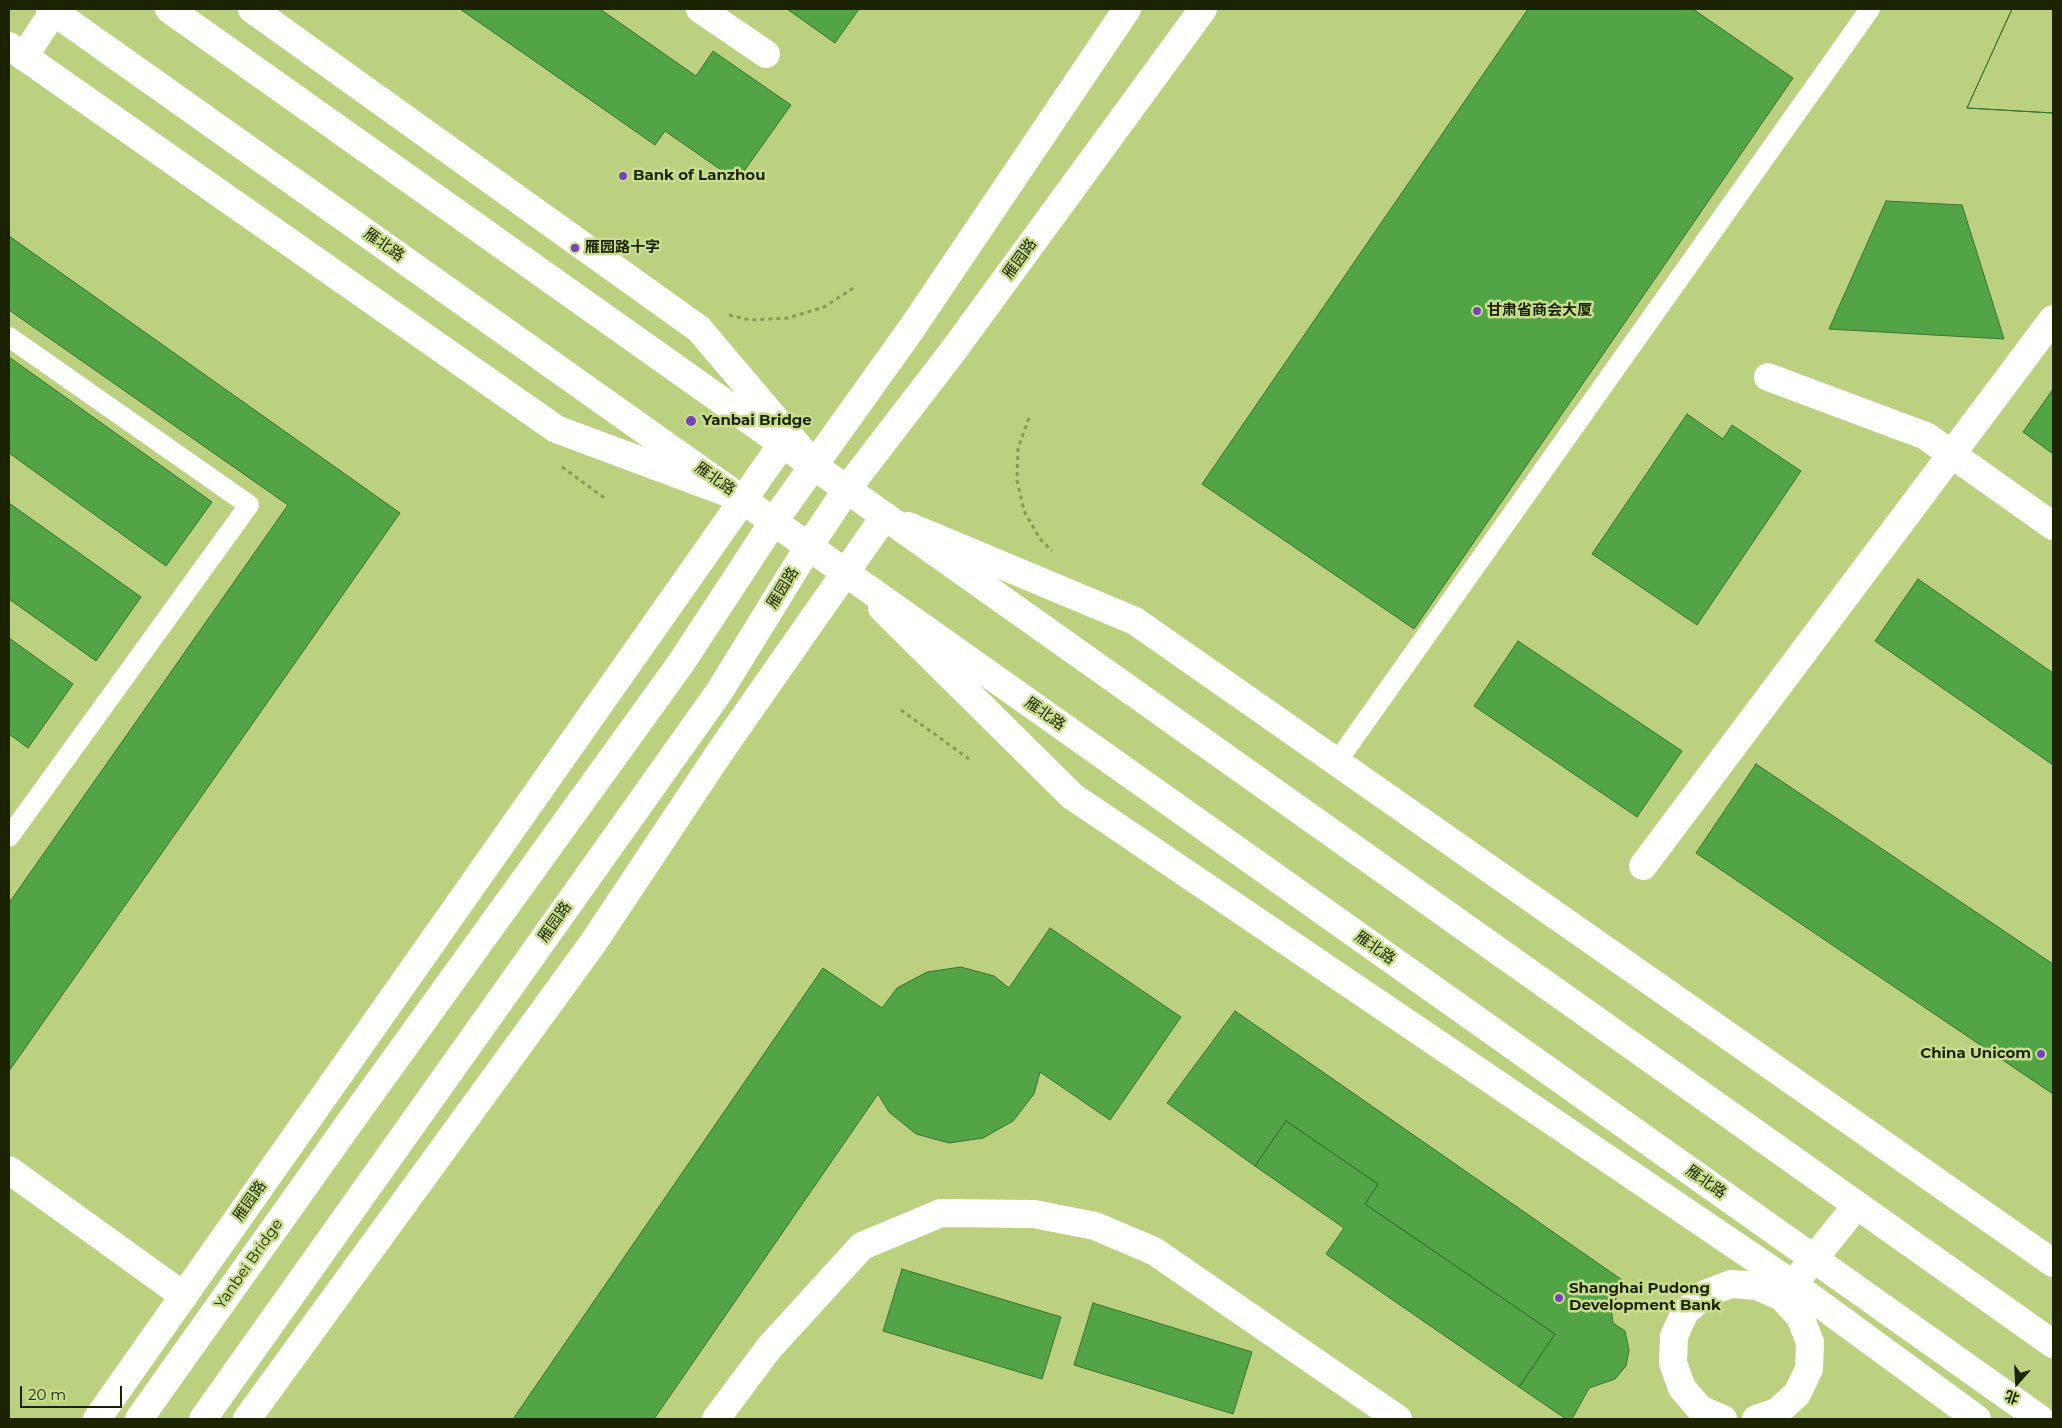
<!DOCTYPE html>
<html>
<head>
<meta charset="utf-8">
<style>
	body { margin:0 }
	#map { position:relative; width:2062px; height:1428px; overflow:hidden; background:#bbd17f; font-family:Montserrat,"Noto Sans SC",sans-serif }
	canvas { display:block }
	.frame { position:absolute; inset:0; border:10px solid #1b2302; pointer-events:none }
	.north { position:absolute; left:1992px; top:1358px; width:50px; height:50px; -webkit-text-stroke:4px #c8de8c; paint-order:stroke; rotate:199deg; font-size:14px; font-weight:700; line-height:20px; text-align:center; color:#1b2302 }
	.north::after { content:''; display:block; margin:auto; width:18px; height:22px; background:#1b2302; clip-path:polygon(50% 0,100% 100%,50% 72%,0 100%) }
	.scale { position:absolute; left:20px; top:1386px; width:102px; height:22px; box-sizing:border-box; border:2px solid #1b2302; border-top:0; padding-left:6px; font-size:15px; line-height:18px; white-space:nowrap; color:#1b2302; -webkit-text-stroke:4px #c8de8c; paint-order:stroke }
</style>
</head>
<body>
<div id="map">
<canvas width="2062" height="1428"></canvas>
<div class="frame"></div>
<div class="north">北</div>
<div class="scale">20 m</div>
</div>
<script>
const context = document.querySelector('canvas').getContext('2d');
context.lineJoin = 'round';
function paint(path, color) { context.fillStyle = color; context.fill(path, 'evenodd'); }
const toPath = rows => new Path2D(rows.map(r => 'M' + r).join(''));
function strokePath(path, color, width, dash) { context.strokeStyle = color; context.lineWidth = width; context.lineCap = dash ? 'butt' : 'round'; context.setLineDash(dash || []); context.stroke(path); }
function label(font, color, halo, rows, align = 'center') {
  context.font = font + ' Montserrat,"Noto Sans SC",sans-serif'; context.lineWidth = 5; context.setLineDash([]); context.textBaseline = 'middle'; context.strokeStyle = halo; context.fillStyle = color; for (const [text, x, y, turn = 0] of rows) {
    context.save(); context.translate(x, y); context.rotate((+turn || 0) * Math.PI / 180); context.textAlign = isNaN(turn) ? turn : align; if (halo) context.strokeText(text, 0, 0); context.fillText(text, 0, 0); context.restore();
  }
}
const building = toPath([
	[460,9,600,9,696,76,713,51,791,105,737,181,665,131,655,145,460,9],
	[787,9,859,9,835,43,787,9],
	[1528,9,1693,9,1793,78,1414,629,1202,484,1528,9],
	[2012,9,2053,9,2053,113,1967,108,2012,9],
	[2012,9,2053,9,2053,113,1967,108,2012,9],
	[1886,201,1962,205,2004,339,1829,329,1886,201],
	[9,236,400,513,9,1071,9,903,288,505,9,310,9,236],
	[9,357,212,502,166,566,9,453,9,357],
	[2053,389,2053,454,2023,432,2053,389],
	[1687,414,1723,439,1732,425,1801,471,1697,625,1592,554,1687,414],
	[9,503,141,597,96,661,9,599,9,503],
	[1918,579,2053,673,2053,765,1875,641,1918,579],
	[9,638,73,684,28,748,9,734,9,638],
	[1518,641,1682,751,1637,817,1474,706,1518,641],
	[1756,764,2053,964,2053,1094,1696,853,1756,764],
	[1050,928,1181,1017,1110,1120,1040,1072,1034,1094,1013,1121,983,1138,949,1143,916,1134,889,1112,878,1094,654,1419,513,1419,823,968,882,1008,897,988,927,972,961,967,994,976,1009,988,1050,928],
	[1235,1011,1625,1282,1611,1308,1613,1323,1625,1331,1629,1350,1626,1366,1615,1379,1589,1388,1572,1419,1566,1419,1519,1387,1555,1334,1365,1204,1378,1184,1286,1121,1255,1166,1167,1103,1235,1011],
	[1286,1121,1378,1184,1365,1204,1555,1334,1519,1387,1326,1254,1344,1228,1255,1166,1286,1121],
	[902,1269,1061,1317,1042,1379,883,1331,902,1269],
	[1093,1303,1252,1352,1233,1414,1074,1365,1093,1303]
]);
paint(building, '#52a446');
strokePath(building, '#3b7133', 1);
strokePath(toPath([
	[729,315,750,320,788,318,824,307,855,287],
	[1029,418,1018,448,1017,480,1024,511,1040,539,1052,551],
	[562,467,606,499],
	[901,710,969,759]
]), '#8a9b59', 3, [4, 4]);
strokePath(toPath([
	[9,337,249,505,9,837],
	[1336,763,1870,9]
]), '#fff', 20);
strokePath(toPath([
	[252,9,699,329,804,453],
	[700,9,766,54],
	[9,46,556,429,725,492],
	[24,57,55,9],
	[1768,377,1926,436,2053,526],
	[908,526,1135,621,2053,1263],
	[882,608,1072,796,1794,1285,1977,1419],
	[1643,866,2053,319],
	[9,1170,184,1296],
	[1799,1277,1857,1205],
	[716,1419,769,1348,862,1246,941,1213,1034,1214,1095,1226,1154,1251,1398,1419],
	[1723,1419,1700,1409,1682,1388,1673,1363,1674,1336,1685,1312,1705,1294,1731,1284,1757,1286,1782,1297,1800,1317,1810,1342,1809,1369,1797,1394,1777,1412,1756,1419]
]), '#fff', 28);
strokePath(toPath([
	[847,489,953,351,1203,9],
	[774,521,912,328,1127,9],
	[97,1419,783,443],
	[247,1419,593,943,722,749,885,516]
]), '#fff', 28);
strokePath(toPath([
	[50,9,2040,1419],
	[169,9,2053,1344],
	[139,1419,360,1108,681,663,774,521],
	[203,1419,719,692,809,546,847,489]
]), '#fff', 28);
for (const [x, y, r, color] of [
	[623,176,5,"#7842b9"],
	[575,248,5,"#7842b9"],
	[1477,311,5,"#7842b9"],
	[691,421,6,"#7842b9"],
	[2041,1054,5,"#7842b9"],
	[1559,1298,5,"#7842b9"]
]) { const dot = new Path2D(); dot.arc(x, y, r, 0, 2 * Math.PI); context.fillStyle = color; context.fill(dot); strokePath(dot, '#c8de8c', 2); }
label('bold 15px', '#1b2302', '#c8de8c', [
	["Bank of Lanzhou",633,176],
	["雁园路十字",585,248],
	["甘肃省商会大厦",1487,311],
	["Yanbai Bridge",702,421],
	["China Unicom",2031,1054,"right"],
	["Shanghai Pudong",1569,1289],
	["Development Bank",1569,1306]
], 'left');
label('15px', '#1b2302', '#c8de8c', [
	["雁北路",384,245,35],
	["雁园路",1020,259,-54],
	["雁北路",715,479,35],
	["雁园路",783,588,-58],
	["雁北路",1045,714,35],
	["雁园路",555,922,-55],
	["雁北路",1375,948,35],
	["雁北路",1706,1182,35],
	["雁园路",250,1201,-55],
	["Yanbei Bridge",249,1264,-55]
]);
</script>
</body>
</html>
